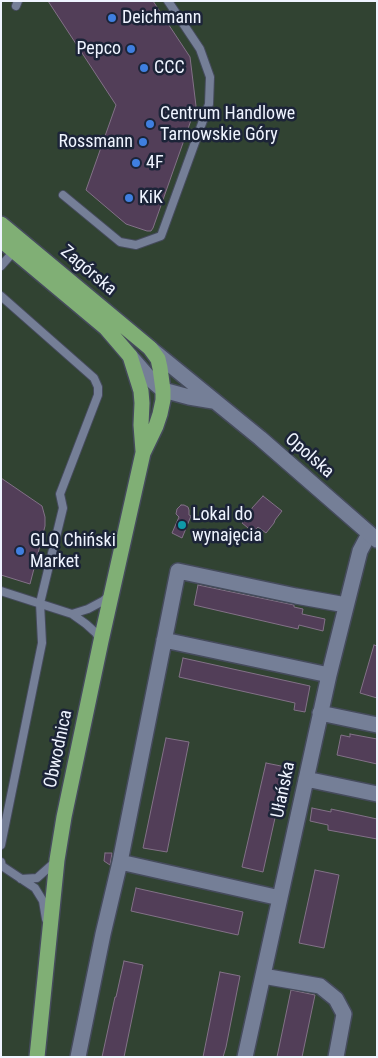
<!DOCTYPE html>
<html>
<head>
<meta charset="utf-8">
<style>
	body { margin:0 }
	#map { position:relative; width:378px; height:1058px; overflow:hidden; background:#262e42; font-family:"Roboto Condensed",sans-serif }
	canvas { display:block }
	.frame { position:absolute; inset:0; border:2px solid #eff4ff; pointer-events:none }
</style>
</head>
<body>
<div id="map">
<canvas width="378" height="1058"></canvas>
<div class="frame"></div>
</div>
<script>
const context = document.querySelector('canvas').getContext('2d');
context.lineJoin = 'round';
function paint(path, color) { context.fillStyle = color; context.fill(path, 'evenodd'); }
const toPath = rows => new Path2D(rows.map(r => 'M' + r).join(''));
function strokePath(path, color, width, dash) { context.strokeStyle = color; context.lineWidth = width; context.lineCap = dash ? 'butt' : 'round'; context.setLineDash(dash || []); context.stroke(path); }
function label(font, color, halo, rows, align = 'center') {
  context.font = font + ' "Roboto Condensed",sans-serif'; context.lineWidth = 5; context.setLineDash([]); context.textBaseline = 'middle'; context.strokeStyle = halo; context.fillStyle = color; for (const [text, x, y, turn = 0] of rows) {
    context.save(); context.translate(x, y); context.rotate((+turn || 0) * Math.PI / 180); context.textAlign = isNaN(turn) ? turn : align; if (halo) context.strokeText(text, 0, 0); context.fillText(text, 0, 0); context.restore();
  }
}
paint(toPath([
	[1,1,377,1,377,1057,1,1057]
]), '#314332');
const building = toPath([
	[48,1,153,1,190,57,196,106,153,228,151,231,147,231,126,224,86,190,116,105,48,1],
	[1,478,42,506,45,517,45,526,30,584,1,575,1,478],
	[263,496,282,511,275,520,274,523,266,533,258,527,253,532,242,523,251,513,252,508,263,496],
	[181,505,184,505,188,507,189,510,189,515,191,516,182,538,172,533,179,517,176,514,177,509,181,505],
	[198,585,294,605,294,607,303,609,302,614,325,619,323,631,299,625,298,629,194,605,198,585],
	[374,645,377,646,377,698,360,693,374,645],
	[183,658,310,686,305,712,294,710,295,703,179,677,183,658],
	[350,734,377,739,377,764,337,755,341,735,350,737,350,734],
	[166,738,189,742,167,852,143,848,166,738],
	[266,763,286,767,283,778,287,779,280,809,277,809,263,872,242,867,266,763],
	[312,808,331,812,331,809,377,819,377,839,328,830,328,825,310,821,312,808],
	[105,853,112,853,110,865,104,861,105,853],
	[315,870,339,875,324,948,299,943,315,870],
	[136,888,243,912,238,935,131,911,136,888],
	[124,961,143,965,124,1057,102,1057,115,997,116,997,124,961],
	[220,972,240,976,226,1047,223,1057,203,1057,220,972],
	[291,990,315,995,302,1057,277,1057,291,990]
]);
paint(building, '#523e58');
strokePath(building, '#827187', 1);
const lane = toPath([
	[16,6,18,1],
	[63,195,120,242,136,245,161,236,209,104,210,77,200,49,168,1],
	[1,266,15,250],
	[1,296,94,378,98,387,98,395,60,494,63,508,40,603,42,643,1,845],
	[1,591,72,614,86,624,96,633,100,640],
	[72,614,88,609,103,601,110,595],
	[1,862,2,866,35,888,43,901,46,919],
	[21,879,37,878,55,862]
]);
const street = toPath([
	[164,640,329,675],
	[320,713,377,725],
	[306,779,377,794],
	[120,862,280,898],
	[263,976,320,986,336,999,344,1014,336,1057],
	[78,1057,103,934,120,862,178,571,296,596,346,605],
	[245,1057,329,675,360,551,369,534]
]);
const secondary = toPath([
	[151,349,260,438,377,540],
	[130,356,150,379,163,390,189,397,213,401]
]);
const highway = toPath([
	[1,224,150,348,158,359,160,368,163,390,163,400,160,414,156,426,143,453,101,641,64,817,57,860,37,1057],
	[1,240,106,328,130,356,141,391,142,403,141,425,143,451]
]);
strokePath(lane, '#454b5c', 10);
strokePath(street, '#454b5c', 18);
strokePath(secondary, '#454b5c', 18);
strokePath(highway, '#454b5c', 18);
strokePath(lane, '#757f97', 8);
strokePath(street, '#757f97', 15);
strokePath(secondary, '#757f97', 15);
strokePath(highway, '#80af75', 15);
for (const [x, y, r, color] of [
	[112,18,5,"#3f7fe0"],
	[131,49,5,"#3f7fe0"],
	[144,68,5,"#3f7fe0"],
	[150,124,5,"#3f7fe0"],
	[143,142,5,"#3f7fe0"],
	[136,163,5,"#3f7fe0"],
	[129,198,5,"#3f7fe0"],
	[182,525,5,"#0f9aa8"],
	[20,551,5,"#3f7fe0"]
]) { const dot = new Path2D(); dot.arc(x, y, r, 0, 2 * Math.PI); context.fillStyle = color; context.fill(dot); strokePath(dot, '#1c2438', 2); }
label('18px', '#eff4ff', '#1c2438', [
	["Deichmann",122,18],
	["Pepco",121,49,"right"],
	["CCC",154,68],
	["Centrum Handlowe",160,114],
	["Tarnowskie Góry",160,135],
	["Rossmann",133,142,"right"],
	["4F",146,163],
	["KiK",139,198],
	["Lokal do",192,515],
	["wynajęcia",192,536],
	["GLQ Chiński",30,541],
	["Market",30,562]
], 'left');
label('18px', '#eff4ff', '#1c2438', [
	["Zagórska",88,271,40],
	["Opolska",309,456,41],
	["Obwodnica",59,749,-78],
	["Ułańska",284,790,-78]
]);
</script>
</body>
</html>
